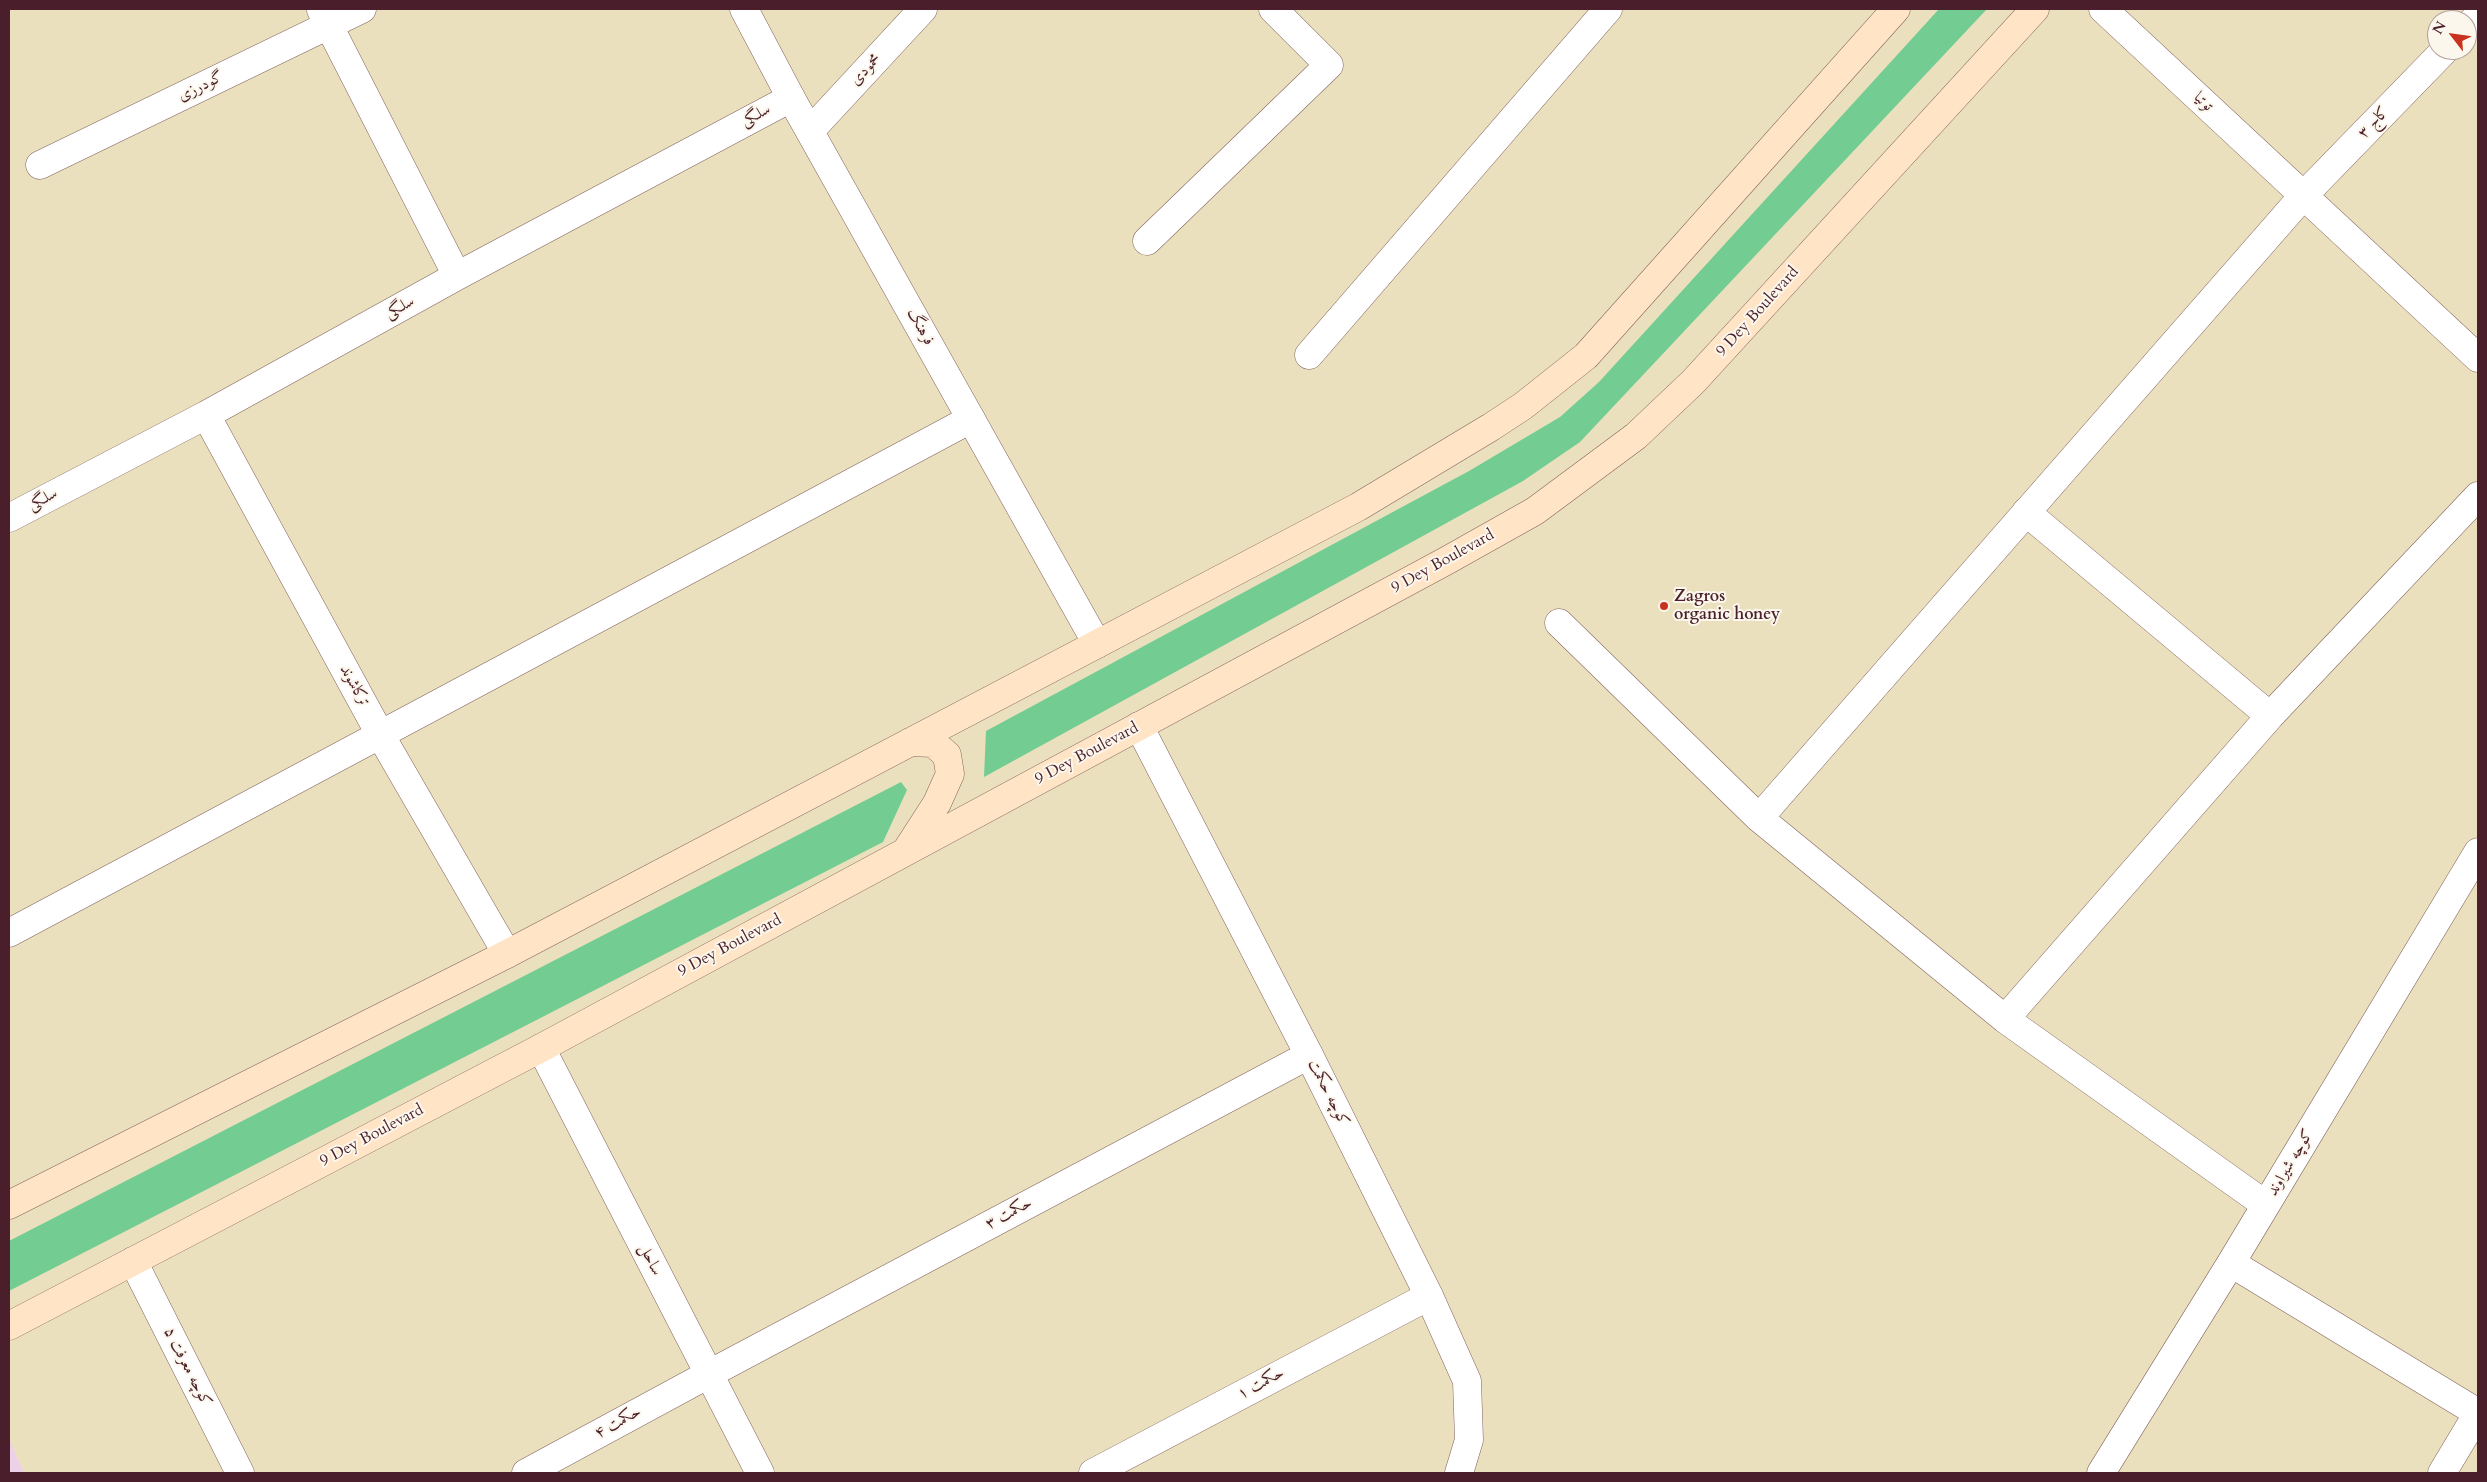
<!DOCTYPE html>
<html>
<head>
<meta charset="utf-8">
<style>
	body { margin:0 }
	#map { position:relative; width:2487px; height:1482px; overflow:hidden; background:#ebe0bd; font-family:Cardo,serif }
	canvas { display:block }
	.frame { position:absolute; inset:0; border:10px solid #4a1f2b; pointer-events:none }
	.north { position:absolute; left:2427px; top:10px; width:50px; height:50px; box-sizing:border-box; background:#fbf7ec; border:1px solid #b4a19f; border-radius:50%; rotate:300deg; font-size:14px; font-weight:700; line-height:20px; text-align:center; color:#4a1f2b }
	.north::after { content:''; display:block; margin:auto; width:18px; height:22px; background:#c8321e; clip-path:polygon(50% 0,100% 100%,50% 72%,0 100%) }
</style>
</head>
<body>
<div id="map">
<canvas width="2487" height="1482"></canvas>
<div class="frame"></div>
<div class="north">N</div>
</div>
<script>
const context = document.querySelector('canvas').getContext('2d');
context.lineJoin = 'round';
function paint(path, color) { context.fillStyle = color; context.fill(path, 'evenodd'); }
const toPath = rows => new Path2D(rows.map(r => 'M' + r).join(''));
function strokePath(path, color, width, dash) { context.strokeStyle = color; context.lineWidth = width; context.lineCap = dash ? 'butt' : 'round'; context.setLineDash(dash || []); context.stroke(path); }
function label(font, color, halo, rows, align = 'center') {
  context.font = font + ' Cardo,Amiri,serif'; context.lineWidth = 4; context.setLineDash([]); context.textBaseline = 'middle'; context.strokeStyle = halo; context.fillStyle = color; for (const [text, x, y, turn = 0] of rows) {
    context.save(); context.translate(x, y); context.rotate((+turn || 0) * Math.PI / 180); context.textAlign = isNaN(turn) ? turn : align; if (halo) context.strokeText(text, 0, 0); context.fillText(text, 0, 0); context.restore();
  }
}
paint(toPath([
	[9,1439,24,1473,9,1473]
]), '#edd1e9');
paint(toPath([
	[1939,9,1987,9,1580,442,1523,481,984,777,986,731,1469,471,1560,417,1599,382],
	[901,782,907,790,883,842,9,1291,9,1241]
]), '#73cc92');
const minor = toPath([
	[2103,9,2478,358],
	[321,10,457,276],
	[2467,27,2478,16],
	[810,131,923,9],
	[40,165,362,9],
	[1147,241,1329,65,1273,9],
	[1309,355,1608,9],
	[206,415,381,736,507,954],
	[2026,512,2270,716],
	[9,518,206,415,457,276,791,98],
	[1559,623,1759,818,2005,1019,2266,1205],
	[1759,818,2303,196,2445,50],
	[9,933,971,419],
	[2005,1019,2270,716,2478,496],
	[541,1048,760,1473],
	[133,1261,240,1473],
	[2231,1263,2478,1413],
	[526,1473,709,1374,1309,1055],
	[1093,1473,1429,1296],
	[2101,1473,2231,1263,2478,852],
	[2442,1473,2478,1413]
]);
const tertiary = toPath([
	[744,9,791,98,1097,644],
	[1139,726,1309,1055,1429,1296,1467,1381,1469,1440,1459,1473]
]);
const secondary = toPath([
	[908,848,937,803,950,774,947,755,933,743,910,742],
	[9,1205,507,954,1358,507,1491,427,1523,406,1586,356,1896,9],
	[9,1326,541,1048,1446,561,1535,511,1636,436,1693,382,2035,9]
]);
strokePath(minor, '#82635e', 29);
strokePath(tertiary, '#82635e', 29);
strokePath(secondary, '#82635e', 29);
strokePath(minor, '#fff', 28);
strokePath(tertiary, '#fff', 28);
strokePath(secondary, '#ffe4c6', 28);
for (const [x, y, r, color] of [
	[1664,606,5,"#c8321e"]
]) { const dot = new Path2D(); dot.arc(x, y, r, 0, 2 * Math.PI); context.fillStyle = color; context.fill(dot); strokePath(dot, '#fbf7ec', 2); }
label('16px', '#4a1f2b', '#fbf7ec', [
	["محمودی",866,70,-47],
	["گودرزی",201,87,-26],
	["توتیا",2203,102,43],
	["سلگی",756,116,-28],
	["کاج ۳",2374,123,-46],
	["سلگی",400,308,-29],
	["9 Dey Boulevard",1758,312,-48],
	["فرهنگ",920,327,61],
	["سلگی",43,500,-28],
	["9 Dey Boulevard",1443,562,-29],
	["ترکاشوند",354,686,61],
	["9 Dey Boulevard",1087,754,-28],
	["9 Dey Boulevard",730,946,-28],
	["کوچه حکمت",1328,1093,63],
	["9 Dey Boulevard",372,1136,-28],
	["کوچه شیراوند",2291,1163,-59],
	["حکمت ۳",1009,1214,-28],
	["ساحل",650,1260,63],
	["کوچه معرفت ۵",187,1367,63],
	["حکمت ۱",1261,1384,-28],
	["حکمت ۴",618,1423,-29]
]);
label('bold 16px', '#4a1f2b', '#fbf7ec', [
	["Zagros",1674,597],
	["organic honey",1674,615]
], 'left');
</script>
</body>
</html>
